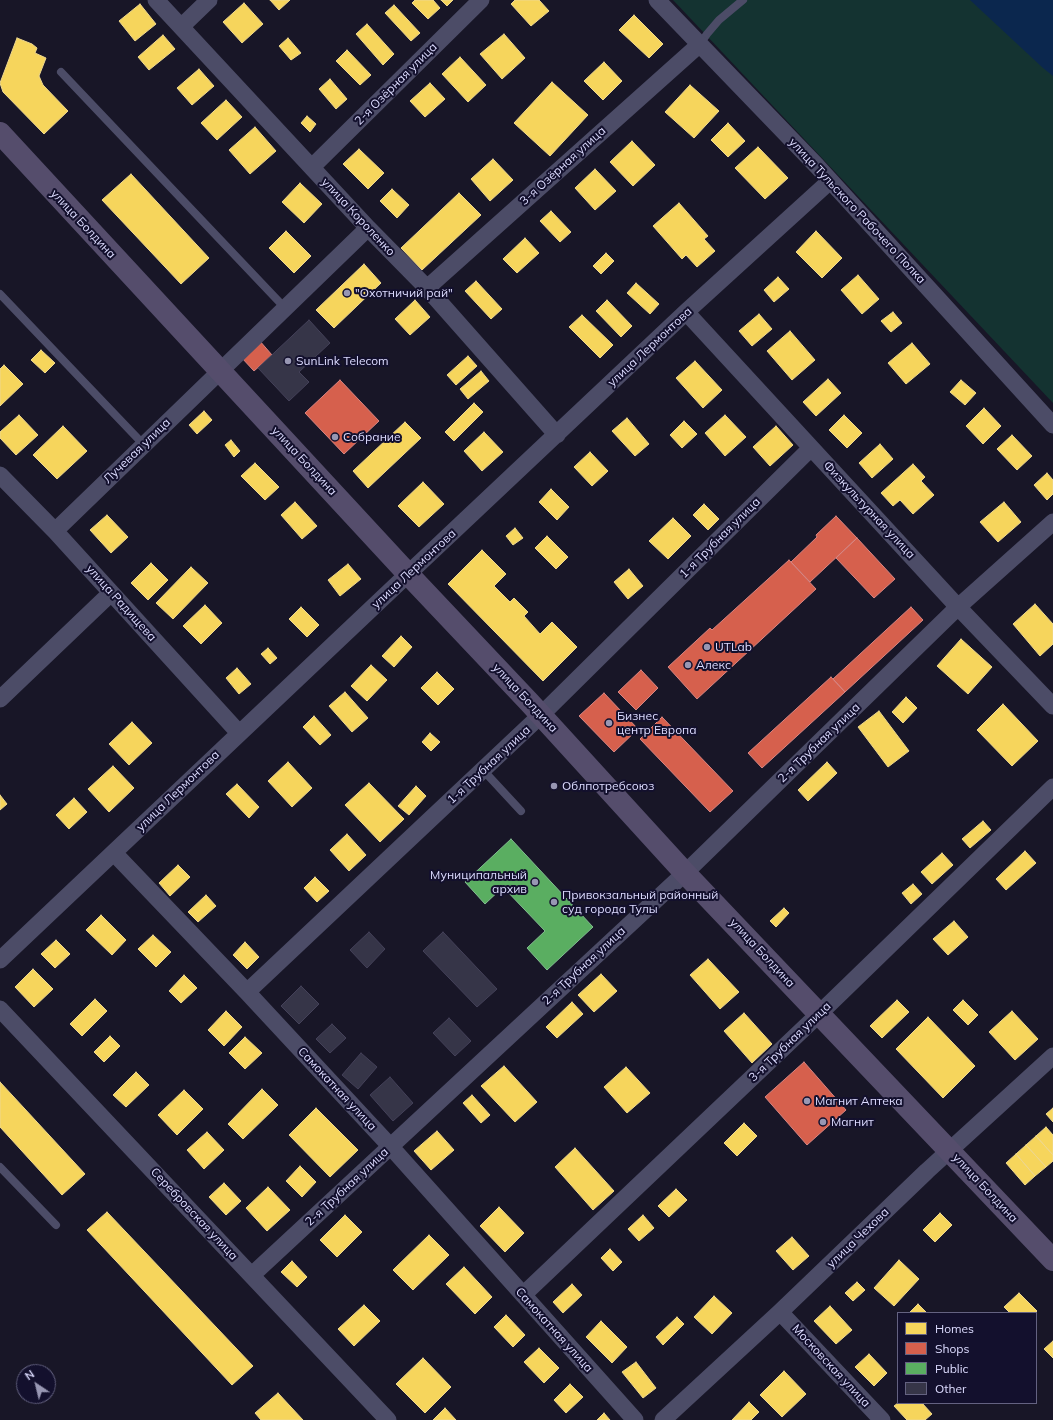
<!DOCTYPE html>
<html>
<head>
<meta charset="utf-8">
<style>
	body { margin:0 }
	#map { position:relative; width:1053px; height:1420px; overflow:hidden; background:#181627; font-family:Mulish,sans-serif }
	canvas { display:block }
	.legend { position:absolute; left:897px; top:1312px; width:140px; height:92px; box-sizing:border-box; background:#13102d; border:1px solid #646281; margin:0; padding:5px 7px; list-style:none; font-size:12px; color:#dddcff }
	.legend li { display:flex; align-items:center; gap:8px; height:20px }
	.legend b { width:20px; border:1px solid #646281 }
	.north { position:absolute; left:16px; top:1364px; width:40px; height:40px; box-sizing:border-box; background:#13102d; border:1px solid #646281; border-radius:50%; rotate:325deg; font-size:11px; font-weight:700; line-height:16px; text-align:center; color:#dddcff }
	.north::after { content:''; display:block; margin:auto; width:14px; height:18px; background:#9897b3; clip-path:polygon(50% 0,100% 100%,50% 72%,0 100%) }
</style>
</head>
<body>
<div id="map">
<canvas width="1053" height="1420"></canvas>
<ul class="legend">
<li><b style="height:11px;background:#f6d55c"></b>Homes</li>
<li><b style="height:11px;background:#d6604d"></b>Shops</li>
<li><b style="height:11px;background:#5aae61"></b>Public</li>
<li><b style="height:11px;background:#363548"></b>Other</li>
</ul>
<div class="north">N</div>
</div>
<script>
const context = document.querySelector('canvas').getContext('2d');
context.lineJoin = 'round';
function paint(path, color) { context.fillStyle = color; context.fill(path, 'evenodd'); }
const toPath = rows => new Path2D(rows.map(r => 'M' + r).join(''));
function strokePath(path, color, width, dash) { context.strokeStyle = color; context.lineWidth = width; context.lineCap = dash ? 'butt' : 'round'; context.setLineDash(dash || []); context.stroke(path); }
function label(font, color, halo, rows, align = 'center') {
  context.font = font + ' Mulish,sans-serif'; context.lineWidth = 4; context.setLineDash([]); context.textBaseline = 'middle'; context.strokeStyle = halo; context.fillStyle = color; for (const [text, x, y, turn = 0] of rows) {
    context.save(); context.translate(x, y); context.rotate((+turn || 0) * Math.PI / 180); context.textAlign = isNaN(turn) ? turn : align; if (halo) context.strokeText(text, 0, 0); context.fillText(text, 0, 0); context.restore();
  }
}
paint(toPath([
	[673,0,1053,0,1053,403]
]), '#143331');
paint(toPath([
	[970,0,1053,0,1053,76,1043,68]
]), '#0b274e');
const homes = toPath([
	[270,0,290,0,279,10,270,0],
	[415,0,433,0,440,8,428,19,412,3,415,0],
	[441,0,453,0,447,6,441,0],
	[515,0,539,0,549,11,531,26,511,4,515,0],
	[244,3,263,24,242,43,223,22,244,3],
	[140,4,156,24,135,41,119,21,140,4],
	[394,5,420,33,411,41,385,13,394,5],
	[634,15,663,44,649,58,619,30,634,15],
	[367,24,394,54,383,65,356,34,367,24],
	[504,34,525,58,502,79,480,54,504,34],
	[163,35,175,49,149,70,138,57,163,35],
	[17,38,32,44,37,48,35,53,46,58,39,76,43,85,68,111,44,134,3,92,0,83,17,38],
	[288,38,301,53,291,60,279,46,288,38],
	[347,50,371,75,360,85,336,61,347,50],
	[460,57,486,85,468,102,442,74,460,57],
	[604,62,622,81,603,100,584,81,604,62],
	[199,69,214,86,192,105,177,88,199,69],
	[330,79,347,99,336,109,319,89,330,79],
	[552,82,588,115,550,156,514,123,552,82],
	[430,83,445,99,425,117,410,101,430,83],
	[690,85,719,111,694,138,665,112,690,85],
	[226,100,242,117,217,140,201,123,226,100],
	[307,116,316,124,310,132,301,123,307,116],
	[728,123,745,141,728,157,711,140,728,123],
	[255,127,276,151,250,174,229,150,255,127],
	[632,141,655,165,633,186,610,162,632,141],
	[758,147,788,178,765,199,735,168,758,147],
	[359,149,384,173,368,189,343,164,359,149],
	[493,159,513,180,490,201,471,179,493,159],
	[595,169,616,191,595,210,575,188,595,169],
	[131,174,209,258,181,284,102,200,131,174],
	[300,183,322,204,304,223,282,202,300,183],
	[392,189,409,205,397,218,380,201,392,189],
	[459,193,481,215,422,270,401,248,459,193],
	[679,203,708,236,704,239,715,251,697,267,686,255,682,259,653,226,679,203],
	[551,211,571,232,560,242,540,221,551,211],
	[286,231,311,256,294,273,269,248,286,231],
	[816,231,842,258,822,278,796,252,816,231],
	[525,238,539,253,517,273,503,259,525,238],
	[606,253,614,261,601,274,593,266,606,253],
	[364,264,381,283,334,328,316,310,364,264],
	[858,275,879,299,862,314,841,290,858,275],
	[778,277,789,289,774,302,764,290,778,277],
	[476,281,502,309,491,319,465,291,476,281],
	[636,283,659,304,650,314,627,293,636,283],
	[415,300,430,317,410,335,395,319,415,300],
	[607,300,632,326,621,337,596,311,607,300],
	[893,312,902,323,891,332,881,321,893,312],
	[759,314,772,329,752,346,739,331,759,314],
	[582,315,613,345,600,358,569,327,582,315],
	[790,331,815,360,792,380,767,351,790,331],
	[912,343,930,364,906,384,888,363,912,343],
	[41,350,55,363,45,373,31,360,41,350],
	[468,356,477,366,456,385,447,375,468,356],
	[695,361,722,390,703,408,676,378,695,361],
	[4,365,23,384,0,406,0,369,4,365],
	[481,371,489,381,468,399,460,389,481,371],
	[828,379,841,393,816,416,803,402,828,379],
	[961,380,976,393,965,405,950,392,961,380],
	[474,403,483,412,454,441,445,432,474,403],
	[984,408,1001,426,983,444,966,426,984,408],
	[204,411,212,420,197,434,189,425,204,411],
	[19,415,38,435,16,455,0,438,0,432,19,415],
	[725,415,746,437,725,456,705,433,725,415],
	[844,415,862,433,847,448,829,430,844,415],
	[627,418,649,444,635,456,612,431,627,418],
	[684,421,697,434,682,448,670,435,684,421],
	[405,422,421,438,368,488,353,471,405,422],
	[63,426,87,451,57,479,33,455,63,426],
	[776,426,793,445,770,466,753,447,776,426],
	[484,432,503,452,482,471,464,451,484,432],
	[1012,435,1032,456,1017,470,997,449,1012,435],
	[231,440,240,451,234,457,225,445,231,440],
	[880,444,893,459,872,478,859,463,880,444],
	[590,452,608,471,592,486,574,467,590,452],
	[255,463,279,487,265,500,241,476,255,463],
	[913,464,925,477,921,481,934,495,913,514,900,500,893,506,881,493,913,464],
	[1047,473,1053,480,1053,494,1047,500,1034,485,1047,473],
	[423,482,444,504,419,527,398,506,423,482],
	[551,489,569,507,557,520,539,502,551,489],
	[295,502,317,526,302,539,281,515,295,502],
	[1004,502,1021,522,998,542,980,522,1004,502],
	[704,504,719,519,708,530,693,515,704,504],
	[107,515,128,537,111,553,90,530,107,515],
	[673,518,691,536,668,559,649,541,673,518],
	[515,528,523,538,513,545,506,536,515,528],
	[547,536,568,557,556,569,535,548,547,536],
	[482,550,506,574,494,586,510,602,514,598,528,612,524,616,540,634,552,622,577,647,543,681,448,584,482,550],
	[151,563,168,580,148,600,131,583,151,563],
	[348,564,361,579,340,596,328,580,348,564],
	[191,567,208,583,173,619,156,603,191,567],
	[629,569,643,586,628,599,614,582,629,569],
	[1035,604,1053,624,1053,644,1040,656,1013,624,1035,604],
	[205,605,222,623,201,644,183,626,205,605],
	[301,607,319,625,307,637,289,619,301,607],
	[401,636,412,647,394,667,382,656,401,636],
	[961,639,992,667,968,694,937,666,961,639],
	[268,648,277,658,270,664,261,654,268,648],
	[371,665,387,680,367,701,351,686,371,665],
	[237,668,251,684,239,694,226,678,237,668],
	[437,672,454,689,438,705,421,688,437,672],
	[345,692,368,718,352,732,329,706,345,692],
	[906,697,917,708,903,723,892,712,906,697],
	[1003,704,1038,741,1012,766,977,730,1003,704],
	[879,711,909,751,888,767,858,727,879,711],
	[314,716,331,735,320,745,303,727,314,716],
	[132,722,152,743,129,765,109,744,132,722],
	[430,733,440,742,431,751,422,742,430,733],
	[288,762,312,788,292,807,268,781,288,762],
	[827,762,837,773,808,801,798,790,827,762],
	[113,766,134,788,109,812,88,789,113,766],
	[369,783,404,819,380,842,345,805,369,783],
	[237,784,259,807,249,818,226,794,237,784],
	[416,786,426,796,409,815,398,806,416,786],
	[0,795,7,804,0,810,0,795],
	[74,798,87,812,69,829,56,815,74,798],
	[983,821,991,830,970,848,962,839,983,821],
	[347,834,366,855,349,871,330,850,347,834],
	[1025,851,1036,863,1006,890,996,879,1025,851],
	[942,853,953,865,932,884,921,872,942,853],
	[178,865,190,877,170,896,159,883,178,865],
	[315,877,329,891,317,902,304,888,315,877],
	[913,884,922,894,911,904,902,893,913,884],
	[206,895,216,906,198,922,188,912,206,895],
	[784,908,789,913,776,927,770,921,784,908],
	[101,915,126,940,112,955,86,930,101,915],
	[954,921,968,937,948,955,933,939,954,921],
	[153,935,171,952,156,967,138,949,153,935],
	[56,940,70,954,55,968,41,954,56,940],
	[245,942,259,957,247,969,233,955,245,942],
	[708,959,739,992,720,1009,690,975,708,959],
	[33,969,53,989,34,1007,15,987,33,969],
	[601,974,617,991,594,1012,578,995,601,974],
	[184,975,197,988,181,1003,169,991,184,975],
	[95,999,107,1011,82,1036,70,1024,95,999],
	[897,1000,909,1012,882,1038,870,1026,897,1000],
	[963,1000,978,1015,968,1025,953,1010,963,1000],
	[572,1002,583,1014,557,1038,546,1027,572,1002],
	[226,1011,242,1027,224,1046,208,1030,226,1011],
	[1012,1011,1038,1039,1015,1060,989,1032,1012,1011],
	[744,1013,772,1044,752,1063,724,1031,744,1013],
	[928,1017,975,1066,943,1098,896,1049,928,1017],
	[110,1036,120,1046,104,1062,94,1052,110,1036],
	[245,1037,262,1053,245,1069,229,1053,245,1037],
	[504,1066,537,1102,515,1122,481,1086,504,1066],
	[626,1067,650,1093,627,1113,604,1087,626,1067],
	[136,1072,149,1085,126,1107,113,1095,136,1072],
	[0,1082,85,1174,62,1195,0,1127,0,1082],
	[262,1089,278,1105,243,1139,228,1124,262,1089],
	[184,1090,203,1109,177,1135,158,1115,184,1090],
	[472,1095,490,1115,481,1123,463,1103,472,1095],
	[316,1108,358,1150,330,1177,289,1135,316,1108],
	[1053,1108,1053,1122,1046,1114,1053,1108],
	[744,1123,757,1136,737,1156,724,1143,744,1123],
	[1046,1127,1053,1135,1053,1155,1036,1136,1046,1127],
	[437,1131,454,1150,431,1170,414,1151,437,1131],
	[207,1132,224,1150,204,1169,187,1150,207,1132],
	[1036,1136,1053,1155,1053,1161,1046,1167,1026,1145,1036,1136],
	[1026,1145,1046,1167,1035,1176,1016,1154,1026,1145],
	[575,1148,614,1191,593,1210,555,1167,575,1148],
	[1016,1154,1035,1176,1025,1185,1006,1163,1016,1154],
	[300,1166,316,1182,302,1197,286,1181,300,1166],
	[224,1183,241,1201,226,1215,209,1197,224,1183],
	[268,1187,290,1210,267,1231,246,1208,268,1187],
	[676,1189,687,1200,669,1217,658,1206,676,1189],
	[499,1207,524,1233,505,1252,480,1226,499,1207],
	[107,1212,253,1366,232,1385,87,1230,107,1212],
	[940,1213,952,1225,935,1242,923,1230,940,1213],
	[345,1215,362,1232,337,1257,320,1240,345,1215],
	[643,1215,654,1228,639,1241,628,1229,643,1215],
	[429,1235,449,1255,413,1290,393,1270,429,1235],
	[792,1237,809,1256,793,1270,776,1251,792,1237],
	[610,1249,622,1262,613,1271,601,1258,610,1249],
	[899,1260,919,1279,894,1306,874,1288,899,1260],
	[292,1261,307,1277,297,1287,281,1272,292,1261],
	[464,1267,492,1297,475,1314,446,1284,464,1267],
	[857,1282,865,1290,853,1301,845,1293,857,1282],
	[572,1284,582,1295,563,1313,553,1302,572,1284],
	[1019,1293,1037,1311,1035,1313,1010,1313,1004,1307,1019,1293],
	[714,1296,732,1313,712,1334,694,1317,714,1296],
	[918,1304,927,1313,909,1313,918,1304],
	[364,1305,380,1321,354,1346,338,1329,364,1305],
	[830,1306,852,1330,836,1344,814,1321,830,1306],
	[506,1315,525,1335,513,1347,494,1327,506,1315],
	[677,1317,684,1324,663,1345,656,1337,677,1317],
	[601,1321,627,1347,612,1363,586,1337,601,1321],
	[1053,1341,1053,1358,1044,1349,1053,1341],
	[539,1348,559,1368,544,1383,524,1362,539,1348],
	[869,1354,887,1373,874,1386,855,1367,869,1354],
	[423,1358,451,1387,425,1413,396,1384,423,1358],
	[636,1362,656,1388,643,1398,622,1372,636,1362],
	[784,1371,806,1394,782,1417,760,1395,784,1371],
	[570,1384,583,1397,566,1413,554,1400,570,1384],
	[278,1393,303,1420,261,1420,255,1413,278,1393],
	[749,1402,759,1412,751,1420,732,1420,749,1402],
	[898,1403,922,1403,932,1414,925,1420,907,1420,894,1406,898,1403],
	[445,1408,456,1420,433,1420,445,1408],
	[604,1413,610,1420,597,1420,604,1413]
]);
paint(homes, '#f6d55c');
strokePath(homes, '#eed78d', 1);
const shops = toPath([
	[259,340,272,355,254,371,241,357,259,340],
	[340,380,379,421,344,454,305,413,340,380],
	[836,516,857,538,810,582,791,562,817,537,816,535,836,516],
	[857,538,895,579,874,598,836,558,857,538],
	[789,560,816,589,697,699,668,667,710,628,712,630,789,560],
	[911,607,923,620,845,692,833,679,911,607],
	[641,670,658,688,636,710,618,692,641,670],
	[831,677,845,692,762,768,748,753,831,677],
	[604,693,638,729,614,752,579,716,604,693],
	[662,717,733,791,710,812,640,739,662,717],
	[804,1062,846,1110,807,1145,765,1097,804,1062]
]);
paint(shops, '#d6604d');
strokePath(shops, '#d88582', 1);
const public = toPath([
	[511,839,593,927,547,970,527,948,545,931,503,887,485,904,465,882,511,839]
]);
paint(public, '#5aae61');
strokePath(public, '#81bc90', 1);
const building = toPath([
	[309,320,330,343,299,372,309,382,289,401,258,368,309,320],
	[369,932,385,949,367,968,350,950,369,932],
	[443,932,497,989,477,1007,423,951,443,932],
	[301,986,319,1004,299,1024,281,1006,301,986],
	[449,1018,471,1041,455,1056,433,1033,449,1018],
	[332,1024,346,1038,330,1053,316,1039,332,1024],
	[361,1053,377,1067,358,1089,342,1075,361,1053],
	[390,1077,413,1103,393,1121,370,1095,390,1077]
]);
paint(building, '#363548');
strokePath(building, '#444159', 1);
strokePath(toPath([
	[700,44,707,34,719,20,743,0],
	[61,72,285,308],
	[0,294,144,445],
	[483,770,521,811],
	[0,1167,56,1225]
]), '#4c4c67', 8);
strokePath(toPath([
	[156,0,368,228,427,288,557,435],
	[657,0,817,166,1053,425],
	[182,26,209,0],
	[312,167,481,0],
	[427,288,700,44],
	[686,312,958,607,1053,706],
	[0,475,55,531,239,733],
	[55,531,368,228],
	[0,699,111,593],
	[114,853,247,992,391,1147,635,1420],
	[0,960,408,574,686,312,830,181],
	[247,992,541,715,811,448],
	[0,1009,388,1420],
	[252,1275,685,873,958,607,1053,522],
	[523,1295,819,1014,1053,787],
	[780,1312,882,1420],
	[663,1420,780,1312,927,1171,1053,1056]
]), '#4c4c67', 17);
strokePath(toPath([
	[0,133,408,574,529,702,685,873,1053,1260]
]), '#554d6c', 22);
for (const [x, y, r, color] of [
	[347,293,4,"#9897b3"],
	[288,361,4,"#9897b3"],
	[335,437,4,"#9897b3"],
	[707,647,4,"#9897b3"],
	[688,665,4,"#9897b3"],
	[609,723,4,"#9897b3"],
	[554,786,4,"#9897b3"],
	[535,882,4,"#9897b3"],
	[554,902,4,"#9897b3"],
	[807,1101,4,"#9897b3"],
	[823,1122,4,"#9897b3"]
]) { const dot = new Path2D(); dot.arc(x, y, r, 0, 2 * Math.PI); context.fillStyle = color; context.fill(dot); strokePath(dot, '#13102d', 1.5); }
label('12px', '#dddcff', '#13102d', [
	["2-я Озёрная улица",396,84,-45],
	["3-я Озёрная улица",563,166,-42],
	["улица Тульского Рабочего Полка",857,211,47],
	["улица Короленко",358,217,47],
	["улица Болдина",83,224,47],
	["улица Лермонтова",650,347,-43],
	["Лучевая улица",137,451,-44],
	["улица Болдина",304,461,47],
	["Физкультурная улица",869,510,47],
	["1-я Трубная улица",720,538,-45],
	["улица Лермонтова",414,569,-43],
	["улица Радищева",121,603,48],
	["улица Болдина",525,698,47],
	["2-я Трубная улица",819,743,-44],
	["1-я Трубная улица",489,765,-43],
	["улица Лермонтова",178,791,-44],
	["улица Болдина",762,953,47],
	["2-я Трубная улица",584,966,-43],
	["3-я Трубная улица",790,1042,-44],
	["Самокатная улица",337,1089,47],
	["2-я Трубная улица",347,1187,-43],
	["улица Болдина",985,1188,47],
	["Серебровская улица",194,1214,47],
	["улица Чехова",858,1238,-44],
	["Самокатная улица",554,1330,48],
	["Московская улица",831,1366,47]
]);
label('12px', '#dddcff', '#13102d', [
	["\"Охотничий рай\"",355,293],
	["SunLink Telecom",296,361],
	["Собрание",343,437],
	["UTLab",715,647],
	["Алекс",696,665],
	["Бизнес",617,716],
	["центр Европа",617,730],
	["Облпотребсоюз",562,786],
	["Муниципальный",527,875,"right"],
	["архив",527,889,"right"],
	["Привокзальный районный",562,895],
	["суд города Тулы",562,909],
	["Магнит Аптека",815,1101],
	["Магнит",831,1122]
], 'left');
</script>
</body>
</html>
